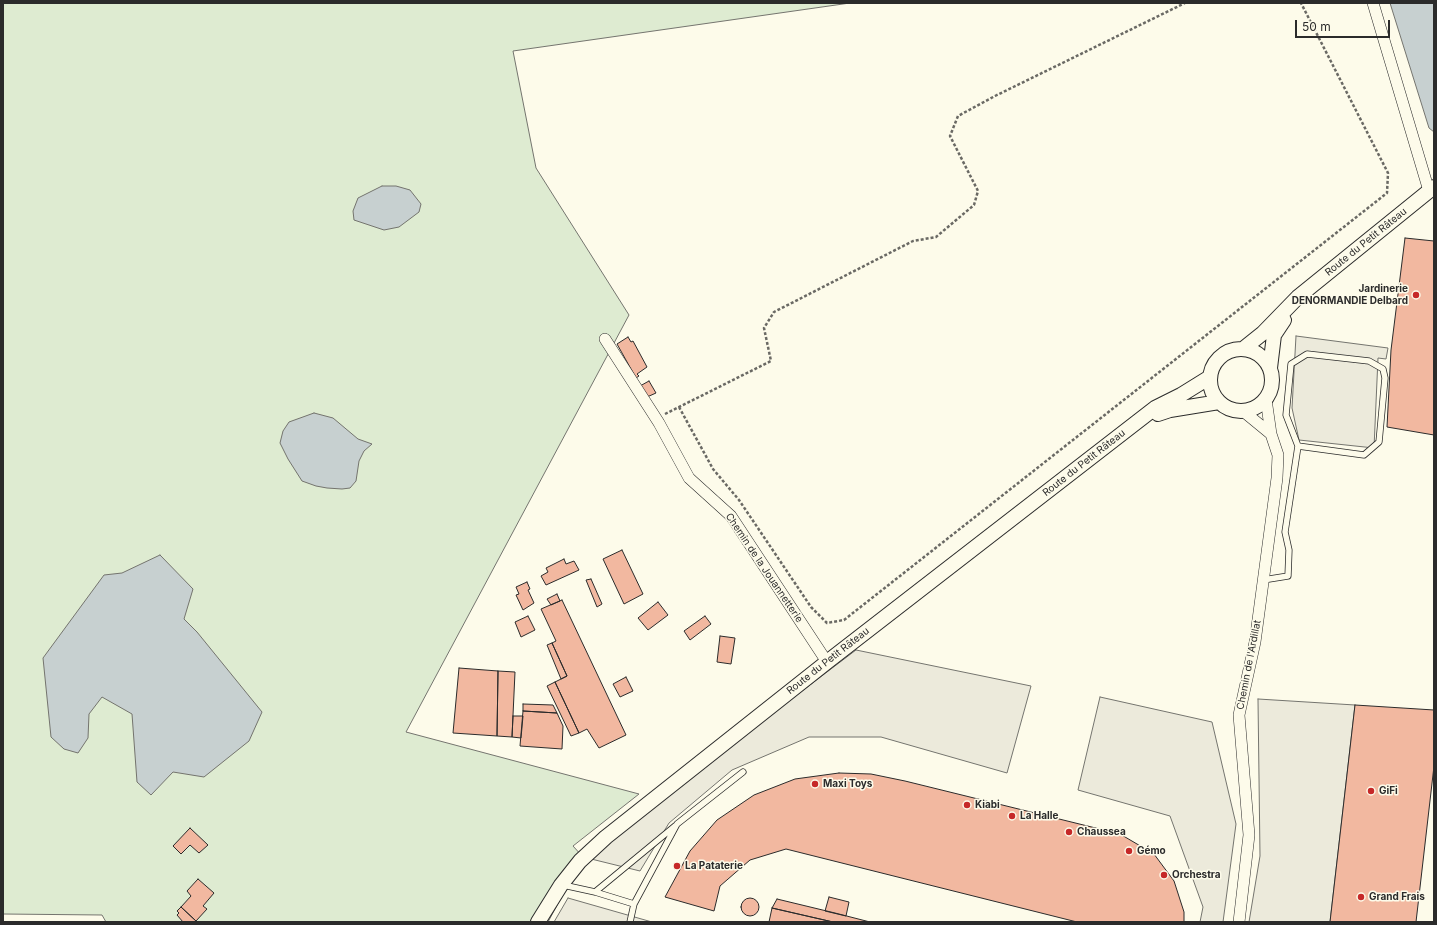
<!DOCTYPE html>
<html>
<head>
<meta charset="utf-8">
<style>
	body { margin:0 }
	#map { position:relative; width:1437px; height:925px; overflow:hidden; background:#fdfbea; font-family:Inter,sans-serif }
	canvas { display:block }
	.frame { position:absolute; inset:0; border:4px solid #2b2b2b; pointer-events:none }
	.scale { position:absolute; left:1295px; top:20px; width:95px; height:18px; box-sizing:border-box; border:2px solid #2b2b2b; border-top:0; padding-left:5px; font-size:12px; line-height:14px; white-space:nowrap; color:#2b2b2b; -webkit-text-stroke:3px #fdfbea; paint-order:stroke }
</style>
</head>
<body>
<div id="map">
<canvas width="1437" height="925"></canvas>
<div class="frame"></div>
<div class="scale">50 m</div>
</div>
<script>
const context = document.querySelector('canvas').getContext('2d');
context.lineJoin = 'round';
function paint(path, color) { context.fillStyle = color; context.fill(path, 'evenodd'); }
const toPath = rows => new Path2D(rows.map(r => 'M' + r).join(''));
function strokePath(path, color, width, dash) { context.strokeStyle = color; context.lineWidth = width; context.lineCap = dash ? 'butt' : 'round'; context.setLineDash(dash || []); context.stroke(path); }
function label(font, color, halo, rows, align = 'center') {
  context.font = font + ' Inter,sans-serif'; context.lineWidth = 3; context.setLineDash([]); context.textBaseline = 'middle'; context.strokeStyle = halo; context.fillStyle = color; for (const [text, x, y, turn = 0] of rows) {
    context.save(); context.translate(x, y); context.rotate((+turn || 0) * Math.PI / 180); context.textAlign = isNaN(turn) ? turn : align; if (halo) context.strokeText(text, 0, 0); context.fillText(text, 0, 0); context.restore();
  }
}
const green = toPath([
	[3,3,850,3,513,51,536,168,629,315,406,732,639,794,573,846,583,857,548,922,106,922,102,915,3,914,3,3]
]);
paint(green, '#deebd1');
strokePath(green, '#74746e', 1);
const parking = toPath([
	[1296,336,1388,348,1386,359,1378,358,1374,448,1299,440,1292,408,1296,336],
	[856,650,1031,686,1007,773,881,737,809,737,732,770,669,823,640,871,583,857,856,650],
	[1100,697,1212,722,1236,824,1223,922,1200,922,1203,907,1170,816,1078,790,1100,697],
	[1258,699,1355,705,1330,922,1249,922,1260,856,1258,699],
	[568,898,652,922,554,922,568,898]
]);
paint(parking, '#eceadb');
strokePath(parking, '#74746e', 1);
const water = toPath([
	[1390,3,1434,3,1434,132,1429,128,1390,3],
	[382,186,396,186,410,190,421,204,419,212,399,227,384,230,354,220,353,211,358,198,382,186],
	[314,413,333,418,358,439,372,444,364,451,359,461,356,481,350,488,342,489,327,488,316,486,302,481,288,459,280,443,283,431,289,422,314,413],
	[160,555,193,589,184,619,197,632,262,712,249,741,204,777,173,772,151,795,137,782,132,714,102,697,89,714,88,738,78,753,64,749,51,737,43,658,104,575,122,573,160,555]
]);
paint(water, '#c7d0d0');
strokePath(water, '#74746e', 1);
const building = toPath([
	[1405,238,1434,241,1434,435,1387,427,1391,350,1405,238],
	[628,337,631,342,633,341,647,367,637,374,639,376,636,378,617,344,628,337],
	[649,381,656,393,647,397,640,386,649,381],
	[622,550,643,594,624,604,603,559,622,550],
	[564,559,566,564,574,561,579,570,546,585,541,576,548,572,546,568,564,559],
	[591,579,602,604,597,607,586,580,591,579],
	[527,582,530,589,528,590,534,603,523,610,516,595,519,594,516,587,527,582],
	[557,594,560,601,551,605,547,599,557,594],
	[562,600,626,735,599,748,587,729,579,733,555,682,567,676,552,643,556,641,541,609,562,600],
	[658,602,668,615,648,630,638,618,658,602],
	[528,616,535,630,521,637,515,622,528,616],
	[705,616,711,624,690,640,684,631,705,616],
	[720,636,735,638,731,664,717,662,720,636],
	[552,643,567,676,561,679,547,645,552,643],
	[459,668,498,671,497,736,453,733,459,668],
	[498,671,515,672,512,737,497,736,498,671],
	[626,677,633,691,620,697,613,684,626,677],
	[555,682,579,733,571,736,547,686,555,682],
	[523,704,553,705,557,713,523,711,523,704],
	[1355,705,1434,710,1434,766,1416,922,1330,922,1355,705],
	[523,711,557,713,563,726,562,749,520,746,523,711],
	[513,716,523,716,521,738,512,737,513,716],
	[839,773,871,774,905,781,1120,834,1154,854,1174,881,1184,912,1184,922,1077,922,786,849,750,860,720,886,714,911,665,897,690,851,717,820,754,795,795,779,839,773],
	[190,828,208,845,199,853,190,845,181,854,173,846,190,828],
	[198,879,214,893,203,906,207,909,196,921,181,907,191,896,187,891,198,879],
	[829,897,849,902,846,916,825,911,829,897],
	'741 907a9 9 0 1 1 18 0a9 9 0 1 1-18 0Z',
	[777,899,835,913,870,922,833,922,772,908,777,899],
	[181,907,196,921,196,922,183,922,177,915,179,913,177,911,181,907],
	[772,908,833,922,769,922,772,908]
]);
paint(building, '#f2b8a0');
strokePath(building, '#2b2b2b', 1);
const service = toPath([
	[1263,580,1288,576,1289,550,1285,532,1298,446,1364,455,1379,442,1385,378,1383,369,1369,361,1307,354,1291,364,1286,415,1298,446],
	[563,885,595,892,634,904],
	[595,892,675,826],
	[630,922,634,904,677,824,743,772]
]);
const minor = toPath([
	[1373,3,1429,191],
	[605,339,659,423,689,478,731,516,827,662],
	[1243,411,1271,434],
	[1239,922,1249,835,1239,715,1255,642,1277,478,1278,455,1271,434,1266,399]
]);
const tertiary = toPath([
	[1243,349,1263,333,1298,297,1434,187],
	'1210 380a31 31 0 1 1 62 0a31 31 0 1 1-62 0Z',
	[1270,368,1274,335,1284,320],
	[1158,414,1170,410,1219,402],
	[538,922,561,885,580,861,606,837,827,662,1155,408,1181,395,1210,377]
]);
strokePath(service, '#2b2b2b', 7);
strokePath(minor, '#2b2b2b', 12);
strokePath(tertiary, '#2b2b2b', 16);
strokePath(toPath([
	[679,407,713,469,739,500,811,607,827,623,844,620,1387,193,1388,173,1301,3],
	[665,414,771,361,764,328,774,312,913,241,936,237,974,205,978,191,950,136,958,116,995,96,1185,3]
]), '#6a6964', 2.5, [3, 2]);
strokePath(service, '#fdfbea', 5.5);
strokePath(minor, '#fdfbea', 11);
strokePath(tertiary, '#fdfbea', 14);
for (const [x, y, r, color] of [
	[1416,295,4,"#c62828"],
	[815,784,4,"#c62828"],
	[1371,791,4,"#c62828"],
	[967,805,4,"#c62828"],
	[1012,816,4,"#c62828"],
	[1069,832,4,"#c62828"],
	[1129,851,4,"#c62828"],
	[677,866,4,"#c62828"],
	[1164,875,4,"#c62828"],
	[1361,897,4,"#c62828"]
]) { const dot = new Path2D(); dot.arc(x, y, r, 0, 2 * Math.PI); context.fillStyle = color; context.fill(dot); strokePath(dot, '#fdfbea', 1.5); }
label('10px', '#2b2b2b', '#fdfbea', [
	["Route du Petit Râteau",1366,242,-39],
	["Route du Petit Râteau",1084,463,-38],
	["Chemin de la Jouannetterie",764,568,56],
	["Route du Petit Râteau",828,661,-38],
	["Chemin de l'Ardillat",1249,665,-79]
]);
label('bold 10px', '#2b2b2b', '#fdfbea', [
	["Jardinerie",1408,289,"right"],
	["DENORMANDIE Delbard",1408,301,"right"],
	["Maxi Toys",823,784],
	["GiFi",1379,791],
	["Kiabi",975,805],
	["La Halle",1020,816],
	["Chaussea",1077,832],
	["Gémo",1137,851],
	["La Pataterie",685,866],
	["Orchestra",1172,875],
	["Grand Frais",1369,897]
], 'left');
</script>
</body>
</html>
